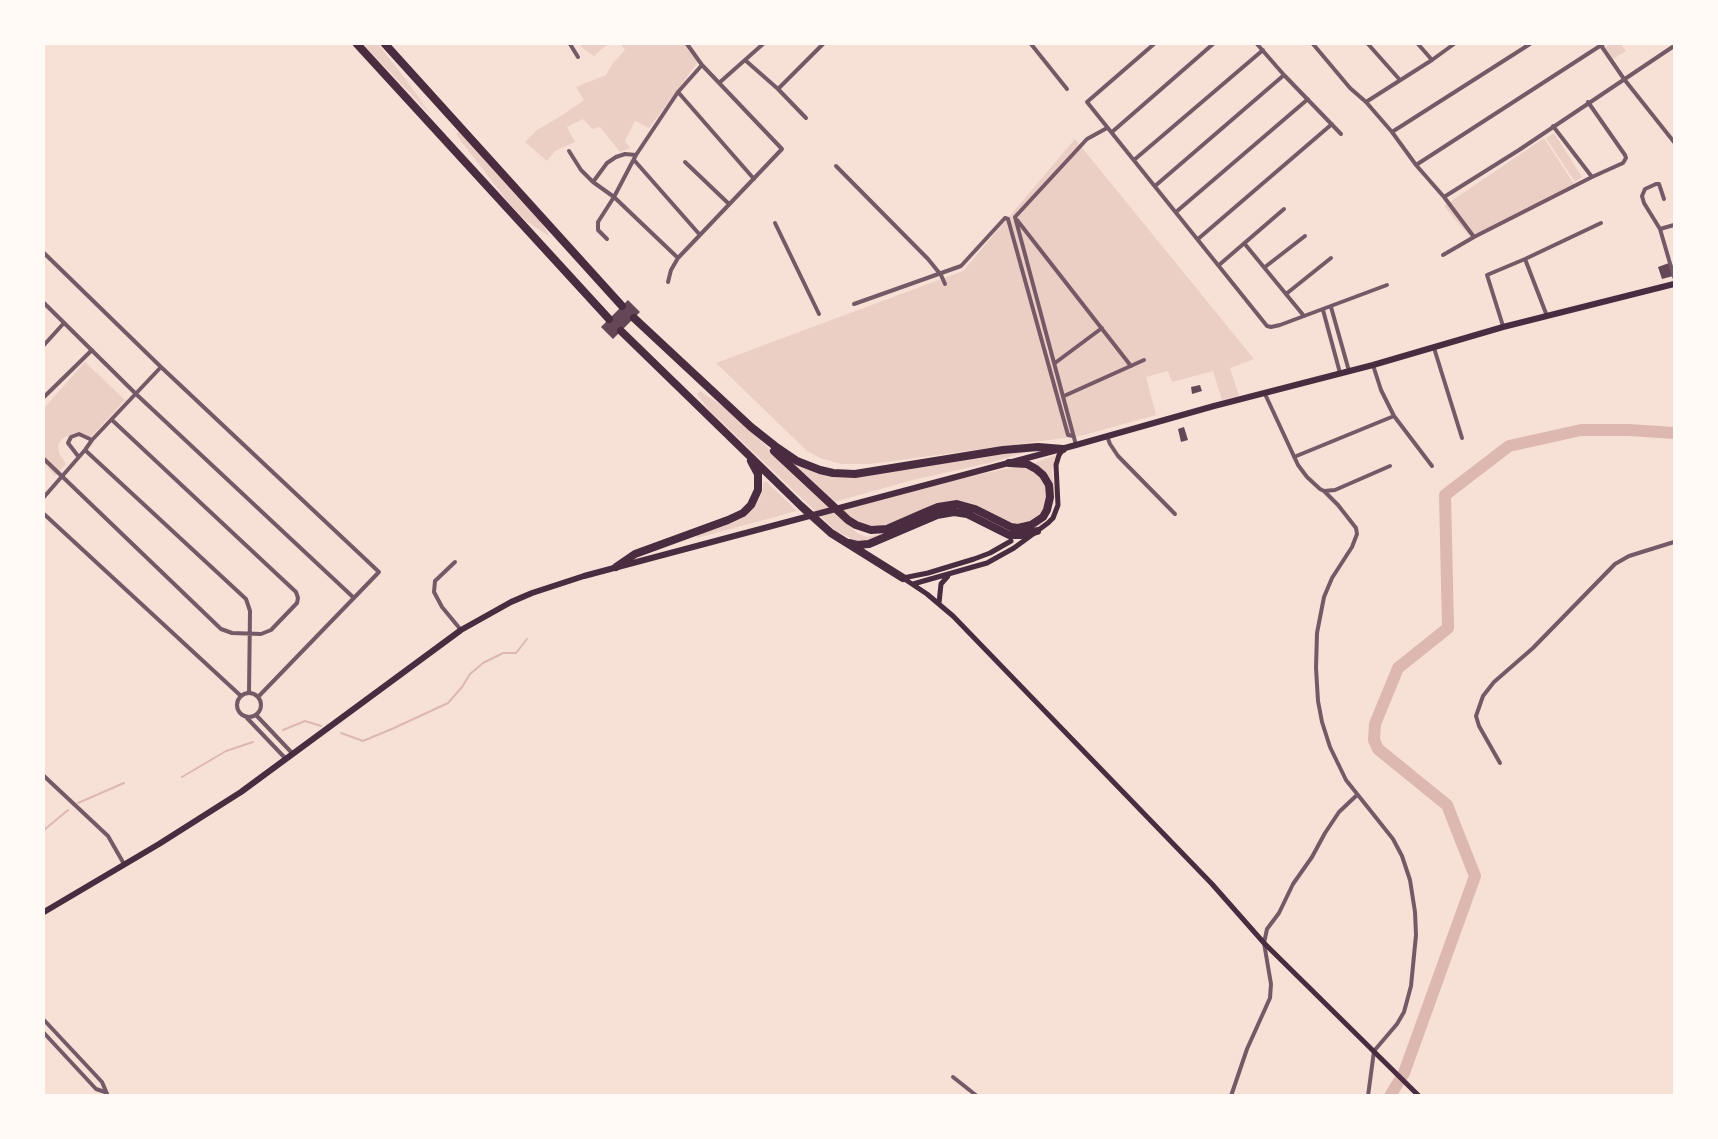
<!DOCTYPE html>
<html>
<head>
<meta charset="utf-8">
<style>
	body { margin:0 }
	#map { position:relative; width:1718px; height:1139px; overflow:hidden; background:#f7e1d7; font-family:Karla,sans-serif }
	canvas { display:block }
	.frame { position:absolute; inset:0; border:45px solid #fffaf5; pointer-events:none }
</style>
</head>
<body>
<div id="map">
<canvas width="1718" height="1139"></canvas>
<div class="frame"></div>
</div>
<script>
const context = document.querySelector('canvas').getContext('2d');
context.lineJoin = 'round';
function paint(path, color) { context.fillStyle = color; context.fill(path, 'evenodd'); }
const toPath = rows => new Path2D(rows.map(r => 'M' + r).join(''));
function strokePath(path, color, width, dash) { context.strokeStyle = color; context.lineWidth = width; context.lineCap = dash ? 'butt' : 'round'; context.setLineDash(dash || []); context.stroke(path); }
paint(toPath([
	[363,44,378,44,407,81,432,116],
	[581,44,608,44,594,56,581,47],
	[621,44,686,44,698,62,649,128,635,121,625,141,630,148,620,152,600,127,592,129,583,119,567,127,575,142,555,151,547,161,525,142,537,130,561,116,584,100,576,87,606,75,613,63,625,50],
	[1610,44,1621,44,1626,51,1613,59,1605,47],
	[460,131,536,212,550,237,526,221,508,202,464,145,456,134],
	[1554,133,1582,177,1575,182,1546,138],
	[1544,138,1574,184,1470,237,1444,206],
	[1075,139,1254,359,1230,368,1239,396,1222,400,1213,371,1172,382,1168,371,1146,377,1156,415,1080,436,870,464,841,464,820,458,807,451,716,363,963,271],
	[85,362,125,400,89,439,85,435,72,435,65,437,61,440,58,445,59,453,66,464,55,476,44,463,44,408],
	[700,391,732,413,857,533,867,537,880,534,880,537,871,541,856,541,836,531,709,410,697,394],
	[1033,450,989,463,913,480,834,502,791,460,836,476,1006,452],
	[1056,455,1052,471,1055,491,1054,503,1046,519,1037,528,1024,532,1009,531,972,513,929,512,954,507,973,511,1003,527,1039,523,1052,483,1048,476,1034,463],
	[1020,466,1028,468,1040,476,1044,481,1046,488,1046,502,1043,509,1040,514,1027,523,1020,524,1007,522,974,504,959,500,949,501,938,504,895,522,881,526,873,526,858,522,842,510,967,477],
	[766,481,797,511,697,538,696,533,754,506,760,498,763,490,763,483]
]), '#ebcfc5');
strokePath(toPath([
	[283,730,305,721,321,726],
	[341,733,363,741,394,728,448,703,462,687,470,674,483,663,503,653,516,653,527,639],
	[182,777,226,751,253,742],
	[78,803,124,783],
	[44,830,68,810]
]), '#dcb8b0', 2);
strokePath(toPath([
	[1390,1096,1404,1073,1475,876,1447,805,1378,749,1374,740,1375,724,1398,668,1448,628,1445,495,1509,446,1581,430,1629,430,1674,433]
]), '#dcb8b0', 12);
paint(toPath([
	[1669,263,1673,276,1662,279,1658,267],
	[628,300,640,312,613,339,601,327],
	[1200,385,1202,391,1192,394,1191,387],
	[1184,427,1188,440,1181,442,1178,429]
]), '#644757');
strokePath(toPath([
	[570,44,578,57],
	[1031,44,1067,89],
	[1154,44,1087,102,1267,326,1271,327,1280,325,1387,285],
	[1257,44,1284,75,1341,134],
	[1313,44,1350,88,1366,102,1392,132,1416,165,1444,197,1474,237],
	[1368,44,1400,80],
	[1418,44,1432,60],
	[1600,44,1624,79,1674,142],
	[745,60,778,89],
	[719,83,763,44],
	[678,92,754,179],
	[1366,102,1432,60,1454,44],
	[806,118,778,89,823,44],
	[1553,126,1592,177],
	[1112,132,1213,44],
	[1392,132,1530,44],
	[569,151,581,170,593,182,607,163,616,157,625,154,636,155],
	[634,160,700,235],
	[1134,160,1263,50],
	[685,162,729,204],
	[1416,165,1603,44],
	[836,166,928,259,941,275,945,284],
	[593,182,614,197,678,258],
	[1155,186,1284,75],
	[1444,197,1519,150,1674,46],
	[1664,199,1659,184,1656,184,1645,189,1642,196,1644,203,1660,229,1674,277],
	[1176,212,1308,99],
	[1017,220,1131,366],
	[775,223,819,314],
	[1660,229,1674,225],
	[607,239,598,230,598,222,614,197,636,155,678,92,702,65],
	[1198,239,1332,124],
	[1244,243,1304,316],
	[44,253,161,367,379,572,258,697],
	[1443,255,1474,237,1592,177,1623,163,1626,158,1625,155,1588,102],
	[1525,259,1547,316],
	[1219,265,1284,209],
	[1265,267,1305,236],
	[668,282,671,270,678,258,782,149,702,65,687,44],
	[1286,294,1331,258],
	[44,303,136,394,354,598],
	[854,304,961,266,1005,218,1008,219,1068,435,1073,436],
	[1331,307,1349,371],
	[1323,310,1340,373],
	[1503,326,1487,275,1525,259,1601,223],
	[44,345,63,324],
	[1434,348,1462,438],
	[1055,363,1102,328],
	[1373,365,1381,390,1394,416,1432,466],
	[1265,394,1298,465,1307,477,1320,489,1324,491,1335,490,1390,466],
	[1064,396,1144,360],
	[44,397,92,350],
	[1107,436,1110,444,1118,456,1175,514],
	[1076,445,1015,217,1087,139,1107,128],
	[85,450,246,599,250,611,249,693],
	[78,456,68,443,71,437,79,434,92,440],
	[1294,457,1394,416],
	[44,459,221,629,232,633,261,634,271,630,297,603,298,598,296,592,112,420],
	[1324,491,1338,505,1356,528,1357,534,1352,547,1332,578,1324,597,1317,633,1316,668,1318,701,1322,722,1330,747,1346,780,1393,839,1402,856,1410,880,1415,912,1416,935,1411,986,1404,1012,1397,1024,1374,1051,1368,1096],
	[44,497,85,450,92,440,161,367],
	[44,514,241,696],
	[455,562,435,581,434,592,442,607,461,630],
	'237 705a12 12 0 1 1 24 0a12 12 0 1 1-24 0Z',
	[256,715,293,754],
	[247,718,286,759],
	[1500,763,1479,726,1476,716,1483,696,1494,682,1533,648,1615,564,1629,556,1674,542],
	[44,776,108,836,124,864],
	[44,1020,102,1082,108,1096],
	[44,1033,96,1089,105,1092],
	[953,1077,977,1096],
	[1231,1096,1247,1049,1270,998,1271,984,1264,943,1267,929,1279,913,1293,884,1312,857,1325,833,1339,812,1357,795]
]), '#755966', 4);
strokePath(toPath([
	[903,578,927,594,953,616,1212,884,1264,943,1419,1096],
	[903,578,928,573,974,559,990,553,1011,541],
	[913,584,987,563,1014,548,1048,523,1053,518,1058,505,1056,465,1059,455,1064,448],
	[939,603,941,584,948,576]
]), '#4a2c40', 5);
strokePath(toPath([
	[44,912,159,844,241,792,461,630,511,602,532,593,584,576,1076,445,1214,406,1373,365,1503,327,1674,284]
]), '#4a2c40', 6);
strokePath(toPath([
	[357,44,609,319],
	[385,44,622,306],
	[634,318,751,427,775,446,797,461,820,470,833,473,855,474,1003,450,1038,447,1063,449],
	[621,331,801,506,831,533,903,578],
	[774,451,848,520,856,525,871,530,887,529,926,512,938,507,957,504,975,509,1011,527,1018,528,1031,525,1043,517,1047,510,1050,497,1049,485,1043,475,1036,469,1027,464,1009,463],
	[849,543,857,545,869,544,937,515,954,512,967,514,1009,535,1023,535,1037,531],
	[616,567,635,554,728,520,743,513,751,505,758,490,758,474,751,461]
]), '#4a2c40', 8);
</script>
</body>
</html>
